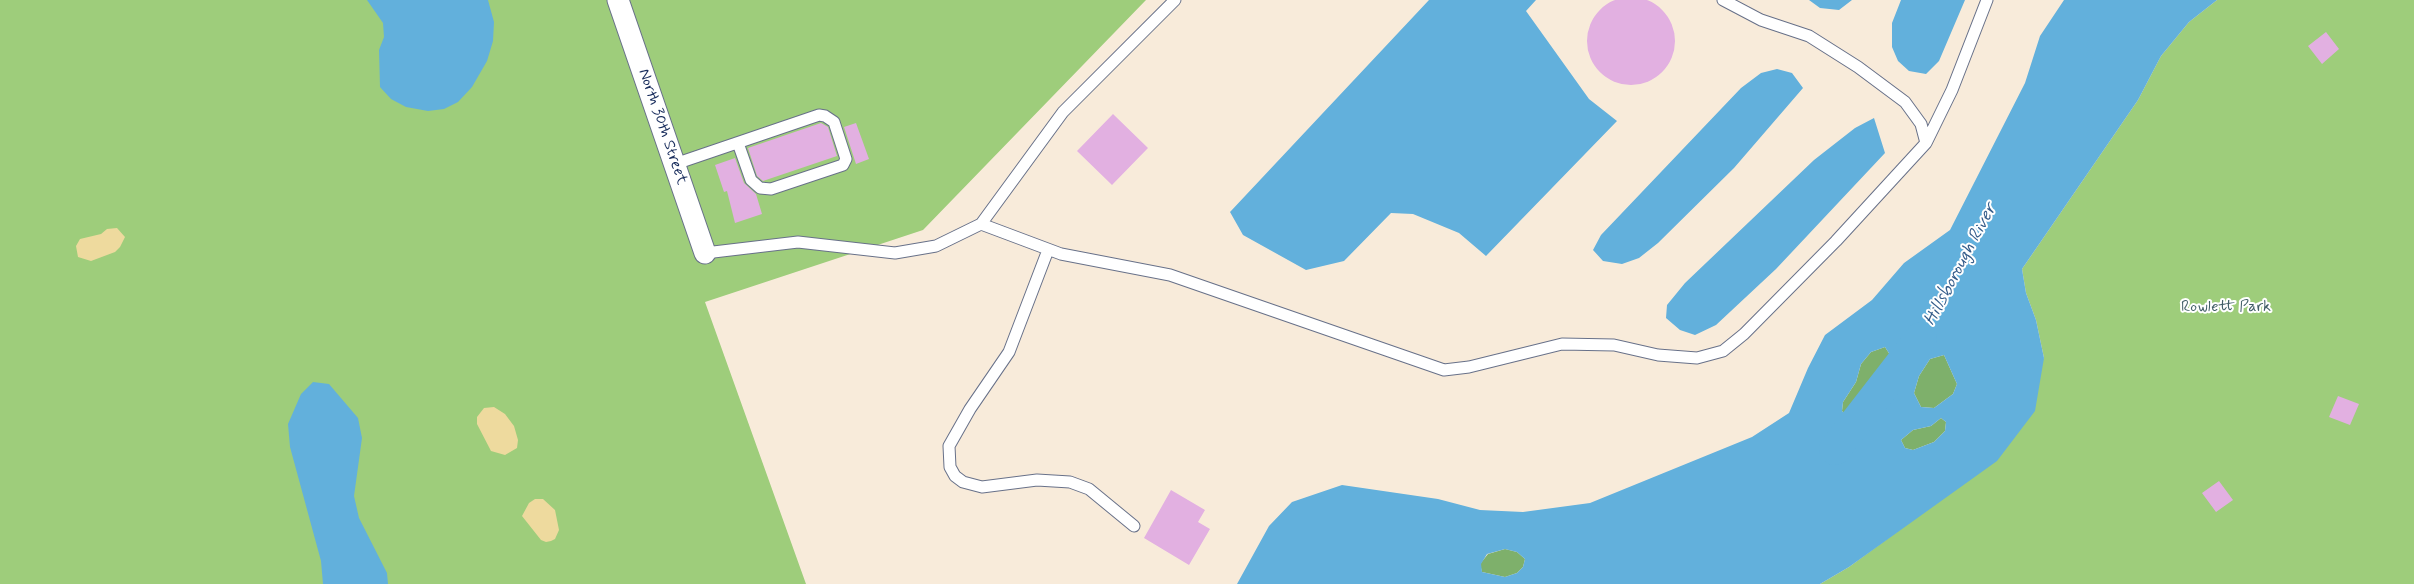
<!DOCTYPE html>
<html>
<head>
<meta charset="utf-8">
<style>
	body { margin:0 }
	canvas { display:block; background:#f8ebda }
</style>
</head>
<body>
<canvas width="2414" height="584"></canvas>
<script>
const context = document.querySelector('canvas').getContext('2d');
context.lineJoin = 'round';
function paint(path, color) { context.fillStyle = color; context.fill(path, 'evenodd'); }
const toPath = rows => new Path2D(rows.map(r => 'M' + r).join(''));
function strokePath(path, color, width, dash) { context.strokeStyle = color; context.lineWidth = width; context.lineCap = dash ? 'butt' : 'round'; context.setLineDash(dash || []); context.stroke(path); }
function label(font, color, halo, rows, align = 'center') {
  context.font = font + ' Mynerve,sans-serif'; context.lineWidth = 4; context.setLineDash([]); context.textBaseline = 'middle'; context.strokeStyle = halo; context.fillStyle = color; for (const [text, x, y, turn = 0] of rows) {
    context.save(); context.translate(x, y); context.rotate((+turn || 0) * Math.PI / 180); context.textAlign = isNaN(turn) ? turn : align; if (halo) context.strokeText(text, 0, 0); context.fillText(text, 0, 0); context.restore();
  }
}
paint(toPath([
	[0,0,1146,0,923,230,705,302,806,584,0,584],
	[2217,0,2414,0,2414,584,1820,584,1849,567,1913,520,2044,358,2036,320,2026,293,2022,269,2138,100,2161,56,2189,22]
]), '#9ecd7b');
paint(toPath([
	[1885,347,1892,358,1894,373,1887,391,1878,404,1863,414,1849,419,1842,411,1843,402,1856,382,1861,364,1871,352],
	[1944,355,1957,384,1953,394,1934,408,1921,407,1914,393,1919,376,1930,359],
	[1941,418,1946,422,1945,431,1934,442,1913,450,1905,448,1901,440,1913,430,1931,426],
	[1505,549,1517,552,1525,559,1523,567,1517,573,1505,577,1482,572,1480,564,1488,554]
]), '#7eb06b');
paint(toPath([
	[117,228,125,237,120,247,115,252,91,261,78,257,76,246,80,239,101,234,107,229],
	[494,407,505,414,514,426,518,440,517,448,505,455,491,451,477,424,477,417,484,408],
	[535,499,543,499,555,510,559,530,555,539,551,541,546,542,541,540,522,516,529,503]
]), '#eeda9e');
paint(toPath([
	[367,0,488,0,494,22,493,41,487,61,472,87,458,102,444,109,428,111,406,107,391,99,380,87,379,50,384,37,383,23],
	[1429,0,1536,0,1526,11,1589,99,1617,121,1486,256,1459,233,1413,214,1391,213,1344,261,1306,270,1243,235,1230,212],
	[1809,0,1852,0,1839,10,1820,8],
	[1901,0,1965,0,1939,61,1926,74,1909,71,1898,61,1892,47,1892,23],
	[2064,0,2217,0,2189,22,2161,56,2138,100,2022,269,2026,293,2036,320,2044,358,2035,411,1997,461,1849,567,1820,584,1237,584,1269,526,1292,502,1342,485,1438,499,1480,510,1523,512,1590,503,1752,437,1789,413,1808,368,1825,335,1872,300,1904,263,1950,230,2025,83,2040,36],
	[1885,347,1892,358,1894,373,1887,391,1878,404,1863,414,1849,419,1842,411,1843,402,1856,382,1861,364,1871,352],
	[1944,355,1957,384,1953,394,1934,408,1921,407,1914,393,1919,376,1930,359],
	[1941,418,1946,422,1945,431,1934,442,1913,450,1905,448,1901,440,1913,430,1931,426],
	[1505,549,1517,552,1525,559,1523,567,1517,573,1505,577,1482,572,1481,564,1487,554],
	[1777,69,1792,73,1803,88,1734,168,1658,243,1639,258,1622,264,1603,261,1593,250,1601,235,1741,88,1761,73],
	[1874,118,1885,153,1776,269,1716,325,1695,335,1680,330,1666,318,1667,305,1685,283,1814,160,1855,128],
	[313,382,329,384,358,418,362,438,354,496,359,518,387,573,388,584,323,584,321,561,290,447,288,424,301,394]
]), '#62b0dc');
strokePath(toPath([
	[1835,449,1921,338]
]), '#62b0dc', 32);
paint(toPath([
	'1587 41a44 44 0 1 1 88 0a44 44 0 1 1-88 0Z',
	[2326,32,2339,49,2322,64,2308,46],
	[1113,114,1148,148,1112,185,1077,151],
	[821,123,828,127,837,156,763,181,757,176,748,148],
	[856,123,869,159,856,164,844,127],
	[735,158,744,183,756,194,762,214,735,223,727,191,724,192,715,165],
	[2338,396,2359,404,2350,425,2329,417],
	[2219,481,2233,500,2216,512,2202,493],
	[1171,490,1205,510,1198,522,1210,529,1189,565,1144,538]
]), '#e2b0e1');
const service = toPath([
	[1926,143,1952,90,1987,0],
	[675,164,819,115,825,116,834,122,846,159,843,165,771,189,760,188,751,180,738,143],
	[981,224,1061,254,1170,275,1444,370,1469,367,1562,344,1614,345,1658,355,1697,358,1723,351,1744,334,1836,241,1926,143,1921,124,1905,102,1858,67,1809,36,1761,20,1723,0],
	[1048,250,1009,352,970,409,949,446,950,467,955,476,963,482,982,487,1037,480,1070,482,1089,489,1134,526],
	[705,253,798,242,895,253,936,246,981,224,1063,112,1175,0]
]);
const minor = toPath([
	[618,0,705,253]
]);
strokePath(service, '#687189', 13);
strokePath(minor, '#687189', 23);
strokePath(service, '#fff', 11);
strokePath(minor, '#fff', 21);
label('16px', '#1b2f5e', '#fff', [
	["North 30th Street",662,127,71]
]);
label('16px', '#425e67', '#fff', [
	["Rowlett Park",2226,308]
]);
label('italic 18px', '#345c8a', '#fff', [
	["Hillsborough River",1961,265,-62]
]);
</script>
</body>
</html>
